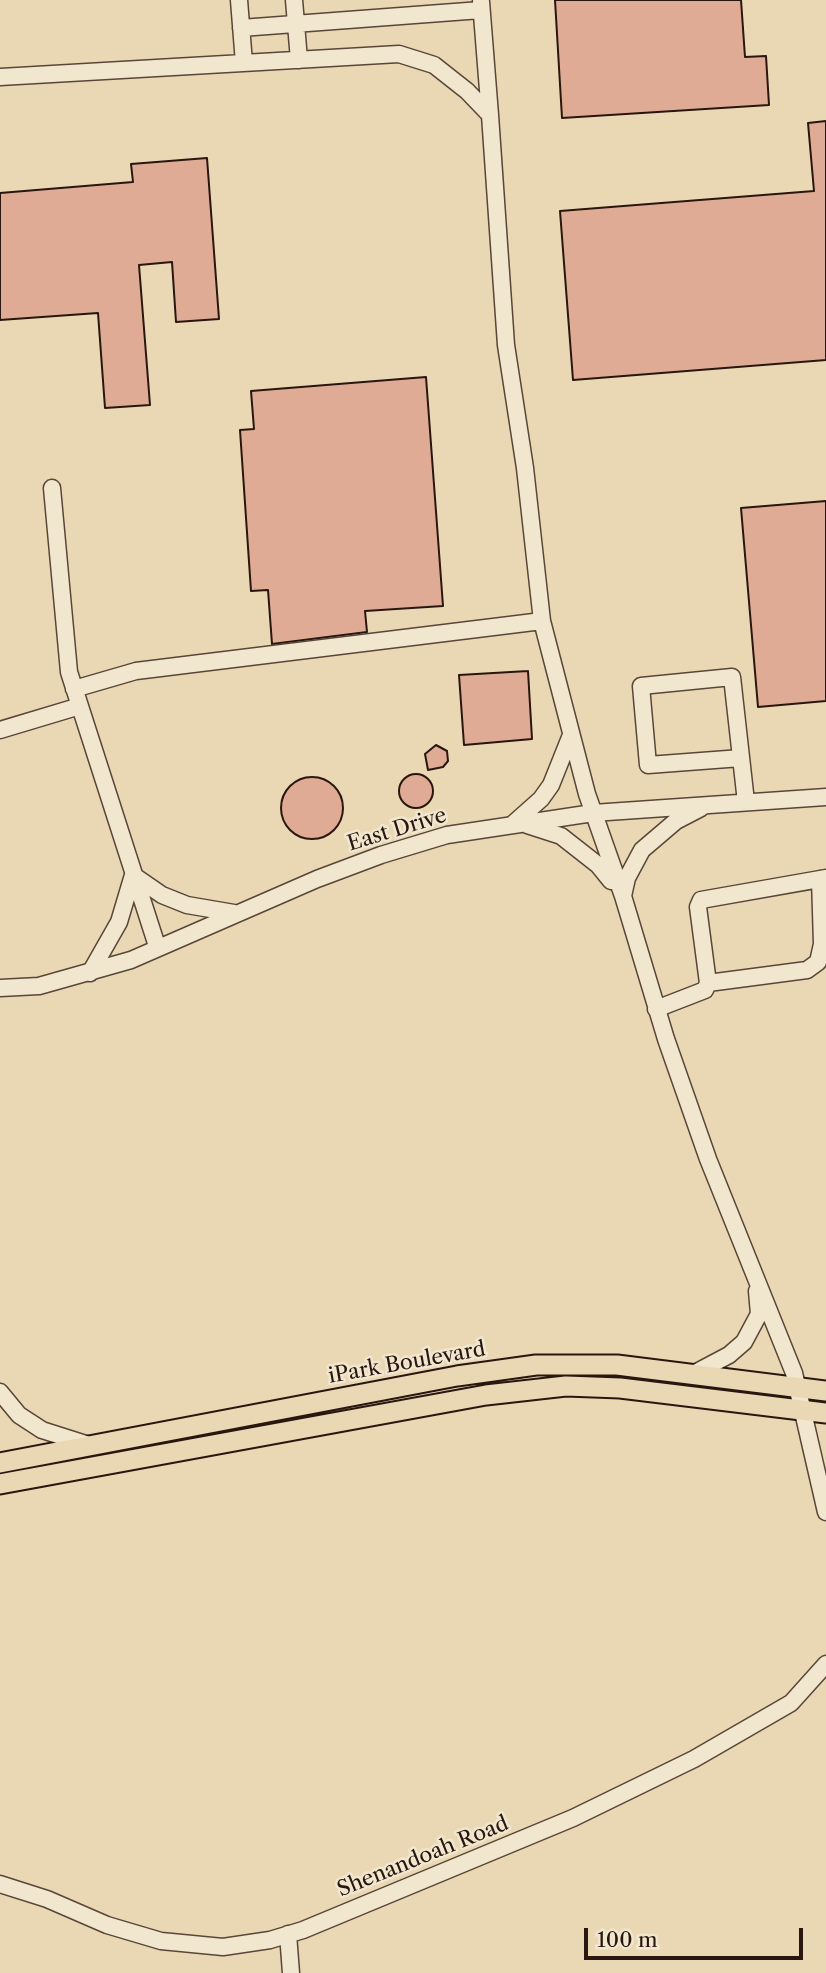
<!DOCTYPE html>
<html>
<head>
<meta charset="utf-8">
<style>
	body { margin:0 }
	#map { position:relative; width:826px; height:1973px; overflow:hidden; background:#ead8b4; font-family:"Libre Caslon Text",serif }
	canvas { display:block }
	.scale { position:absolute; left:584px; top:1928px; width:219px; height:32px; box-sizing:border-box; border:4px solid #28160f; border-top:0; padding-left:9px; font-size:21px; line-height:24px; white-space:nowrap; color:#28160f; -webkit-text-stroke:5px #f1e6ce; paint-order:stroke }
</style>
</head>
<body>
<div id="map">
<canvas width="826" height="1973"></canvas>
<div class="scale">100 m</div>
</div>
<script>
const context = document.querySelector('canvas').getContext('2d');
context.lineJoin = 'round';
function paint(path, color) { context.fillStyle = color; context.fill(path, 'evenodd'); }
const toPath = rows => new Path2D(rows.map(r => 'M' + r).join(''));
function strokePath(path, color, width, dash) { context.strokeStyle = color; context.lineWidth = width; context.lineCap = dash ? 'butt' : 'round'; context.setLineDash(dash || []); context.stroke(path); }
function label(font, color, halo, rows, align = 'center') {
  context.font = font + ' "Libre Caslon Text",serif'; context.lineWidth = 5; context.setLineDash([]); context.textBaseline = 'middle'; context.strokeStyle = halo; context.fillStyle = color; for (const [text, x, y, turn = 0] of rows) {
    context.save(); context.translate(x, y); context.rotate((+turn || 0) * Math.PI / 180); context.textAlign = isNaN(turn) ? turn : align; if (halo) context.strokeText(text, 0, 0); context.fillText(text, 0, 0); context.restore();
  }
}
const building = toPath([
	[555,0,741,0,745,57,766,56,769,105,562,118,555,0],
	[826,121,826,360,573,380,560,211,814,191,808,123,826,121],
	[207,158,219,319,176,322,172,262,139,265,150,405,105,408,98,313,0,320,0,193,133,182,131,164,207,158],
	[426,377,443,606,365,611,367,632,272,644,268,590,251,591,240,430,254,429,251,391,426,377],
	[826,501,826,701,758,707,741,508,826,501],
	[528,671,532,739,464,745,459,675,528,671],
	[436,745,447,751,448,761,443,767,428,770,425,754,436,745],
	'399 791a17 17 0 1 1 34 0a17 17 0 1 1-34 0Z',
	'281 808a31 31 0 1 1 62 0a31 31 0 1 1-62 0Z'
]);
paint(building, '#e0ab95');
strokePath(building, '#28160f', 2);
const minor = toPath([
	[239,0,244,63],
	[294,0,299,60],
	[481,2,490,115],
	[241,28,481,10],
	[0,77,399,54,434,65,467,91,490,115,506,345,525,468,542,621,587,794,623,896,666,1039,708,1159,794,1373,826,1512],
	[52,488,69,672,157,946],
	[74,689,136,671,542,621],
	[0,730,80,706],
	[741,758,648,765,641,686,732,677,746,802],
	[514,823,541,799,551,785,571,735],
	[527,825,561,836,598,865,611,881],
	[623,896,627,878,642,850,676,821,701,808],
	[90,973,119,922,133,875,162,895,187,905,234,913],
	[708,983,807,970,818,962,822,944,820,879],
	[0,988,39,986,131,960,317,879,381,855,447,835,593,813,826,797],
	[656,1009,705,990,708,983,698,907,701,900,826,878],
	[695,1373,729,1355,744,1342,759,1314,757,1291],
	[0,1392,19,1415,42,1430,86,1444],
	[0,1884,47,1899,107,1925,161,1941,223,1947,270,1940,303,1930,573,1818,694,1759,791,1703,826,1664],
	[288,1934,291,1973]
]);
const major = toPath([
	[0,1463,457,1376,536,1365,617,1365,826,1391],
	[0,1484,486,1395,566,1386,620,1388,826,1413]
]);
strokePath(minor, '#584638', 19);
strokePath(major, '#28160f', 23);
strokePath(minor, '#f1e6ce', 16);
strokePath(major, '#ead8b4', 19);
label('21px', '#28160f', '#f1e6ce', [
	["East Drive",397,830,-17],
	["iPark Boulevard",407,1363,-10],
	["Shenandoah Road",423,1857,-22]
]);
</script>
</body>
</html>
